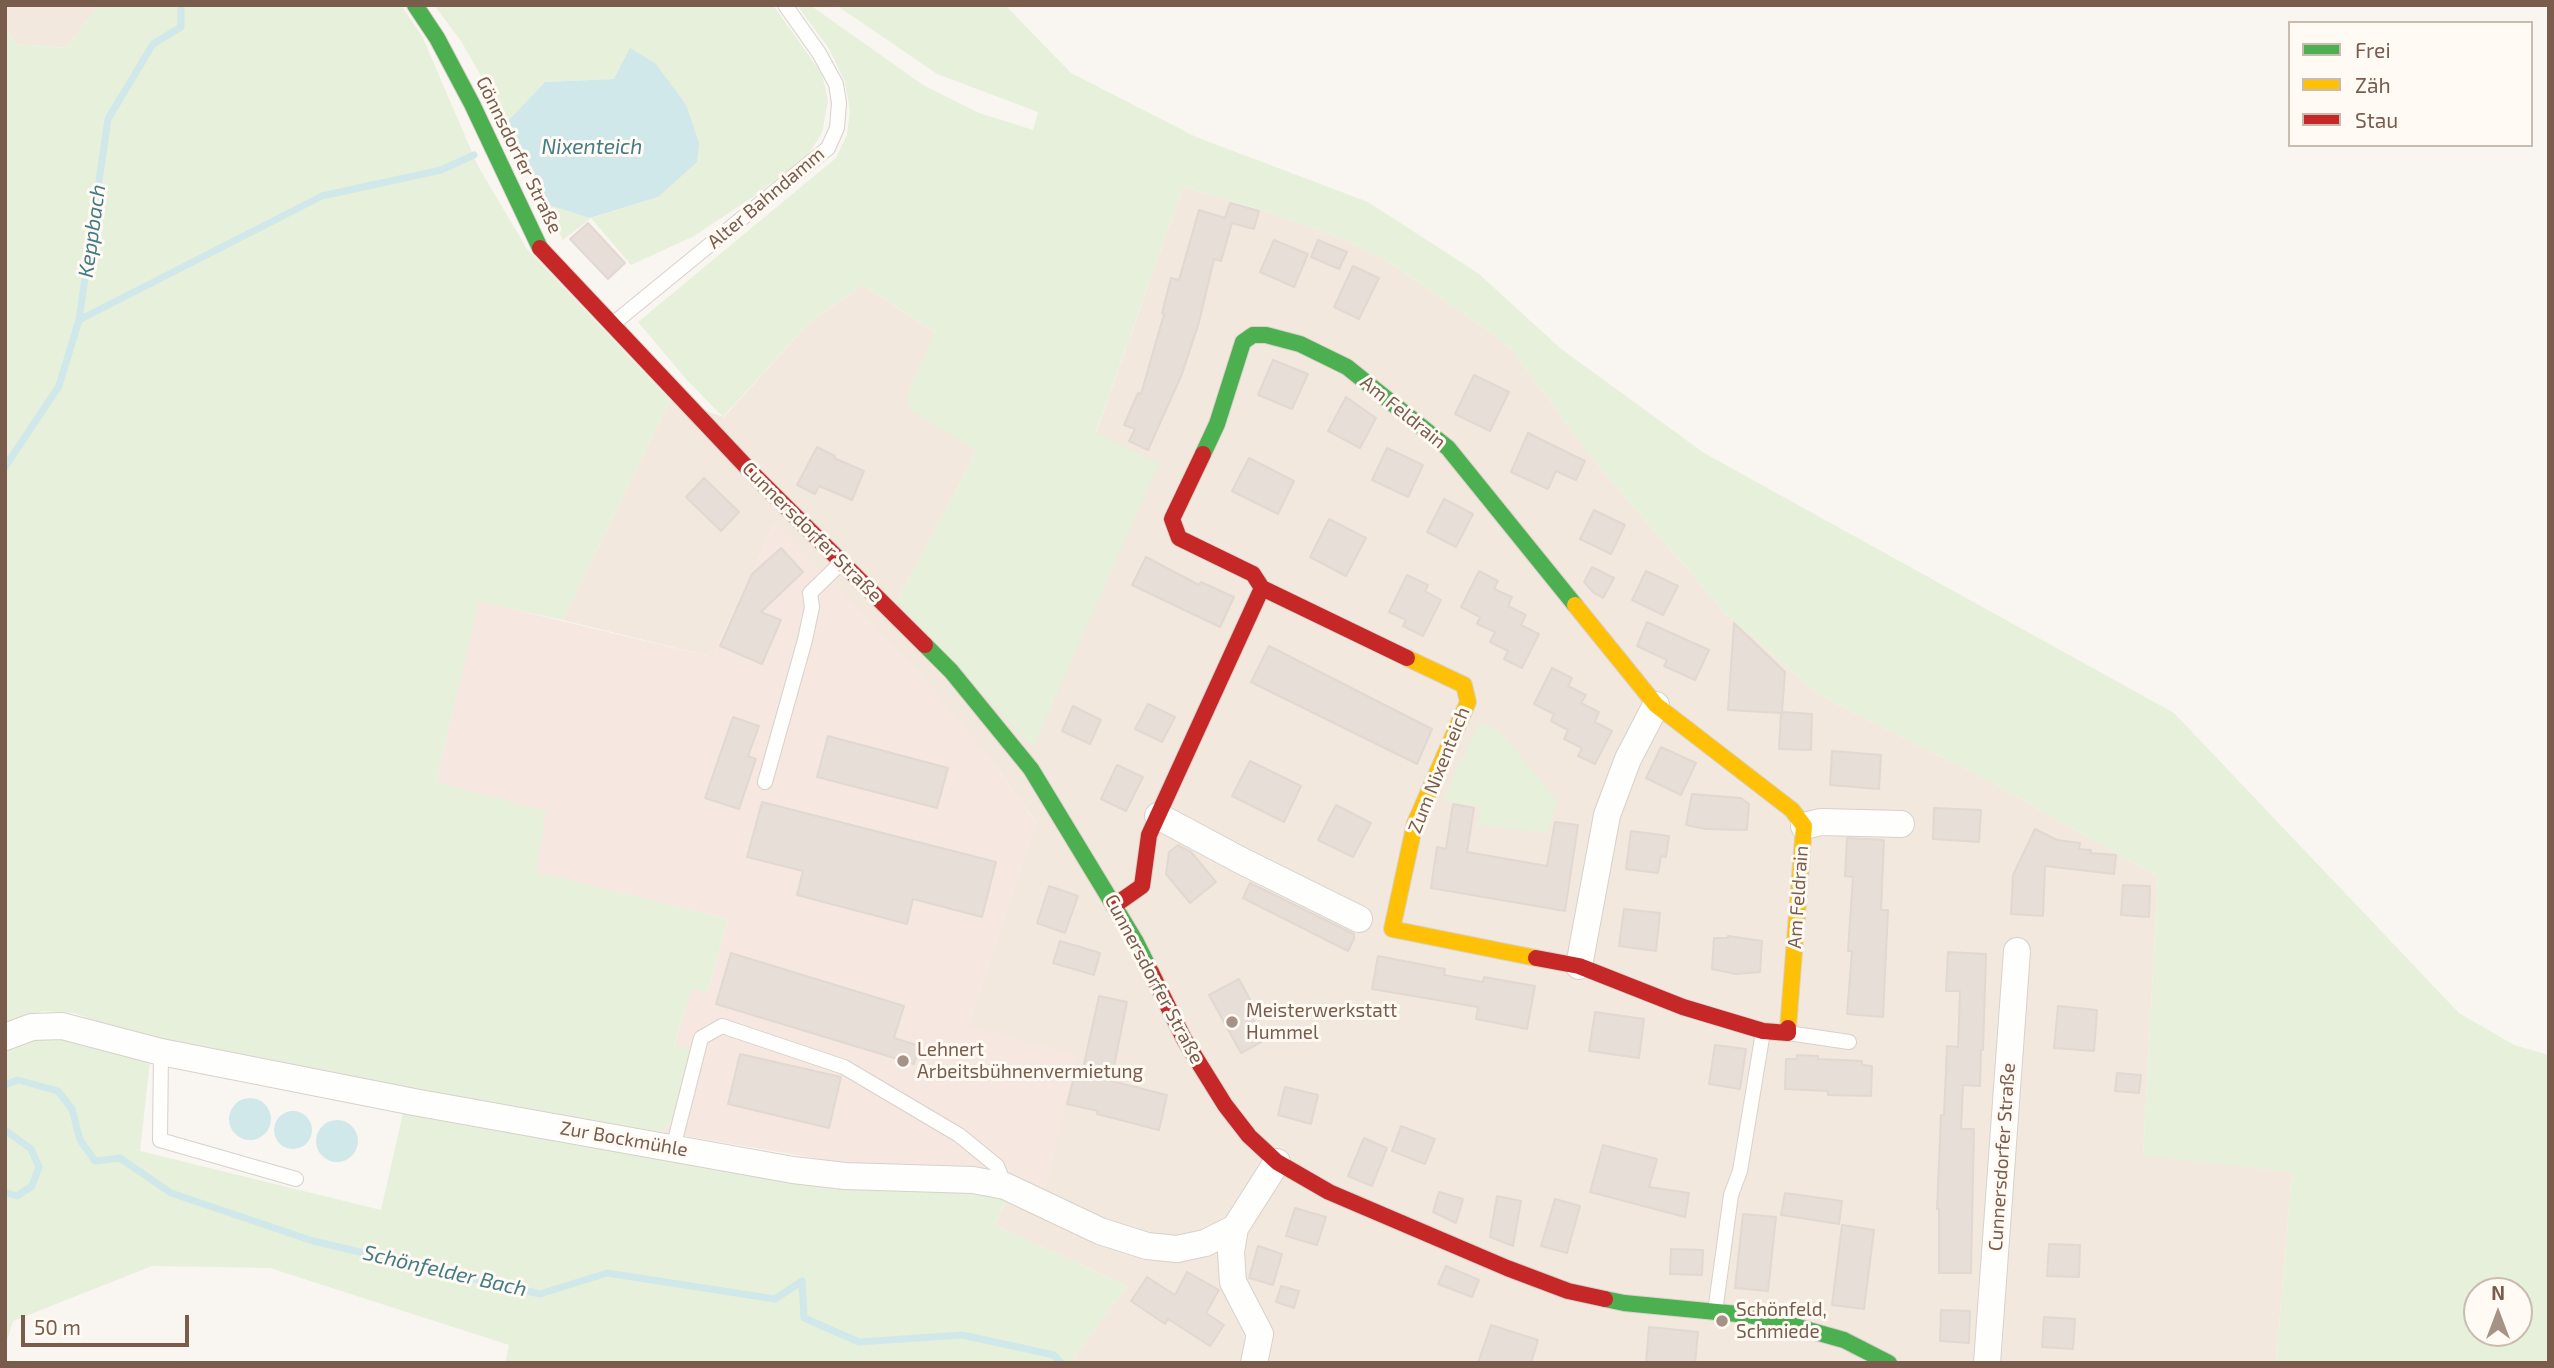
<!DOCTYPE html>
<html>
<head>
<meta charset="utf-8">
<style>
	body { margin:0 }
	#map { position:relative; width:2554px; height:1368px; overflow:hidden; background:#f9f5f0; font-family:"Exo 2",sans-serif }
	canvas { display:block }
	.frame { position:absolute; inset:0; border:7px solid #7a5c4d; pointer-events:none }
	.legend { position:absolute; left:2288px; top:21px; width:245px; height:126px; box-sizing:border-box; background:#fffaf3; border:2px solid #cabbb1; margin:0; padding:9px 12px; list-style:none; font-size:21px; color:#7a5c4d }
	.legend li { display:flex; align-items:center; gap:14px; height:35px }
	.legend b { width:35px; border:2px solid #cabbb1 }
	.north { position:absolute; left:2463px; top:1277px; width:70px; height:70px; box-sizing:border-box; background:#fffaf3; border:2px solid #cabbb1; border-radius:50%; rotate:0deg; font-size:19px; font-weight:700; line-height:28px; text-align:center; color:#7a5c4d }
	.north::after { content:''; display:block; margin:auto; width:24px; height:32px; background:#a69286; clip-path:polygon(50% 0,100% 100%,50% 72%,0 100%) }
	.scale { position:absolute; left:21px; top:1315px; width:168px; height:32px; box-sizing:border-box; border:4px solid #7a5c4d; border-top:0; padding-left:9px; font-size:21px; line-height:24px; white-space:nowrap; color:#7a5c4d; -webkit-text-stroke:5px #fffaf3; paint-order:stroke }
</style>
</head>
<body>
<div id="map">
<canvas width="2554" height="1368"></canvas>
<div class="frame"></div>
<ul class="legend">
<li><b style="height:9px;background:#4caf50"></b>Frei</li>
<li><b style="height:9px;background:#ffc107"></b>Zäh</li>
<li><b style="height:9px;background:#c62828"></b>Stau</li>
</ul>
<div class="north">N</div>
<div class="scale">50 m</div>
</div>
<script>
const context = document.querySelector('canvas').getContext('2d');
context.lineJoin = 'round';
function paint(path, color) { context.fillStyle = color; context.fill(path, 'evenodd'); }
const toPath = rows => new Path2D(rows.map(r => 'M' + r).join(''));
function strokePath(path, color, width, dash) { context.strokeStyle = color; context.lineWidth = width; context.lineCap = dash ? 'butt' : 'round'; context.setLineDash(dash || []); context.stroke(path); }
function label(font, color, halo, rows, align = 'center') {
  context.font = font + ' "Exo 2",sans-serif'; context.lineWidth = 6; context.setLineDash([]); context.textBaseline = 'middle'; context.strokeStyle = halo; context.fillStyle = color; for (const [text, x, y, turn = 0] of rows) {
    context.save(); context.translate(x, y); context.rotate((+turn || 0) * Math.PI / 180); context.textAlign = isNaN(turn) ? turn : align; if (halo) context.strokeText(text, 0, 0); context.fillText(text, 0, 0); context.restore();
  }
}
paint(toPath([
	[5,5,99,5,66,48,16,44,5,25],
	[1183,187,1268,212,1344,239,1387,261,1492,333,1513,351,1591,457,1727,615,1819,695,1993,783,2158,877,2143,1155,2292,1172,2276,1363,1079,1363,1074,1358,1127,1286,995,1225,1015,1180,968,1026,1036,822,989,757,775,523,712,657,563,620,670,400,724,417,808,324,863,285,936,333,907,394,977,451,897,601,1159,465,1096,433]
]), '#f2e8de');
paint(toPath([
	[775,523,912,664,989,757,1036,822,968,1026,1077,1055,1045,1192,967,1168,844,1163,661,1132,673,1120,690,1050,674,1046,692,988,708,992,728,919,535,872,436,782,479,601,712,657]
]), '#f6e8e1');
paint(toPath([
	[99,5,401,5,422,36,478,166,527,249,670,400,563,620,479,602,436,782,546,811,536,872,728,919,708,992,692,989,674,1045,691,1049,673,1120,661,1132,187,1054,74,1013,42,1011,5,1028,5,25,16,44,66,48],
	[434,5,773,5,822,74,828,101,822,133,807,156,753,197,694,236,631,265,591,218,563,240,543,203,591,218,658,197,614,79,545,82,507,122,461,41],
	[797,5,810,5,923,85,979,113,1033,130,1038,112,937,74,836,5,1005,5,1071,73,1196,137,1368,202,1479,274,1560,348,1704,453,2174,713,2459,1013,2514,1045,2549,1055,2549,1363,2276,1363,2292,1172,2143,1156,2158,877,1993,783,1819,695,1727,615,1591,457,1513,351,1492,333,1387,261,1344,239,1268,212,1183,187,1096,432,1159,464,1033,748,897,601,977,451,911,410,907,394,935,332,863,285,808,324,723,417,687,380,638,322,836,158,847,135,850,111,845,82,830,50],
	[2477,1291,2519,1291,2519,1333,2477,1333],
	[1478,724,1499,730,1557,801,1547,833,1477,824,1482,807,1443,800],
	[5,1030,63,1036,150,1061,140,1151,381,1210,404,1109,971,1189,1006,1199,995,1225,1127,1286,1074,1358,1079,1363,505,1363,509,1345,270,1268,152,1266,13,1321,5,1347]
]), '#e7f0db');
paint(toPath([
	[630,48,656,64,686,105,699,143,697,162,658,197,590,218,543,203,507,122,545,82,614,79],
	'229 1119a21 21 0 1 1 42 0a21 21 0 1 1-42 0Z',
	'274 1130a19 19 0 1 1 38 0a19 19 0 1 1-38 0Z',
	'316 1141a21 21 0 1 1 42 0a21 21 0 1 1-42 0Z'
]), '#d0e8ea');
strokePath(toPath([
	[79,320,322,196,441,170,474,155],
	[5,467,59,386,79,320,108,119,153,44,181,27,181,5],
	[5,1085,18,1080,58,1091,72,1109,80,1140,95,1161,120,1158,171,1193,313,1241,540,1294,607,1273,775,1299,802,1281,804,1318,859,1342,962,1335,1054,1355,1061,1363],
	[5,1130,31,1149,39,1167,32,1186,17,1196,5,1192]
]), '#d0e8ea', 7);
const building = toPath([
	[1230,203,1259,211,1254,229,1232,223,1221,261,1214,259,1199,322,1182,374,1148,450,1129,441,1135,429,1124,425,1138,393,1141,394,1164,314,1162,313,1171,278,1179,280,1199,210,1225,218,1230,203],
	[588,223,625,263,608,279,570,239,588,223],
	[1274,240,1308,254,1294,287,1260,272,1274,240],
	[1318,240,1347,252,1339,269,1311,257,1318,240],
	[1353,266,1379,278,1359,319,1334,307,1353,266],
	[1273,360,1308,374,1292,409,1258,395,1273,360],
	[1474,375,1509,392,1490,431,1455,414,1474,375],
	[1346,397,1376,418,1360,448,1328,431,1346,397],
	[1528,433,1585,461,1576,480,1556,471,1548,489,1511,472,1528,433],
	[817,447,835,456,834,458,864,471,852,500,819,486,815,494,797,485,817,447],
	[1387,448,1423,465,1408,497,1372,480,1387,448],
	[1249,458,1294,481,1278,514,1232,491,1249,458],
	[704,478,739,512,721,531,686,497,704,478],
	[1444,499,1473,514,1456,547,1427,532,1444,499],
	[1594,510,1625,525,1611,554,1580,539,1594,510],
	[1329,519,1366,538,1346,576,1310,557,1329,519],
	[781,548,803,572,761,612,781,620,762,664,720,646,752,574,781,548],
	[1146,557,1199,585,1201,582,1234,597,1220,627,1132,585,1146,557],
	[1592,567,1614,578,1603,598,1594,593,1584,582,1592,567],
	[1479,571,1498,581,1494,589,1512,597,1508,606,1526,615,1521,625,1539,634,1522,668,1504,659,1508,651,1490,642,1495,632,1477,624,1480,617,1461,607,1479,571],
	[1646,571,1678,586,1663,615,1632,600,1646,571],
	[1407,575,1428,585,1425,591,1441,600,1423,636,1403,626,1406,620,1389,612,1407,575],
	[1647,622,1709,650,1695,680,1664,666,1667,660,1637,646,1647,622],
	[1734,623,1785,672,1782,712,1812,714,1811,750,1779,749,1781,713,1728,710,1734,623],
	[1269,646,1432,729,1417,764,1251,682,1269,646],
	[1552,668,1572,678,1568,686,1586,695,1581,703,1599,712,1595,722,1612,731,1595,764,1578,756,1582,748,1564,739,1568,730,1551,721,1554,714,1534,704,1552,668],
	[1148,704,1175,717,1162,742,1135,729,1148,704],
	[1073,706,1101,720,1090,744,1062,731,1073,706],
	[733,717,759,726,748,756,756,759,739,809,705,798,733,717],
	[828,736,948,768,937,808,817,777,828,736],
	[1661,747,1696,763,1681,795,1646,778,1661,747],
	[1832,751,1881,755,1879,789,1830,785,1832,751],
	[1250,761,1301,786,1284,822,1232,796,1250,761],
	[1117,765,1143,777,1126,811,1101,799,1117,765],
	[1692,794,1741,798,1749,804,1747,830,1706,829,1686,825,1692,794],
	[762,802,996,862,982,917,913,899,907,924,797,895,803,871,747,857,762,802],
	[1453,804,1474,808,1467,852,1547,866,1555,822,1578,825,1565,911,1431,888,1437,847,1446,849,1453,804],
	[1336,805,1371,823,1353,857,1318,840,1336,805],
	[1934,808,1981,810,1979,842,1933,839,1934,808],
	[2035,829,2057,840,2080,843,2079,849,2091,850,2090,853,2116,855,2114,874,2045,866,2043,916,2011,914,2013,875,2035,829],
	[1631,831,1669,836,1666,857,1661,856,1658,873,1626,869,1631,831],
	[1847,838,1884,840,1881,910,1888,910,1883,1017,1847,1014,1852,951,1848,951,1853,877,1845,876,1847,838],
	[1178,845,1191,852,1216,882,1190,903,1166,874,1169,852,1178,845],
	[1250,883,1354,934,1354,939,1348,951,1243,898,1250,883],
	[2123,885,2150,886,2149,917,2121,915,2123,885],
	[1049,886,1078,896,1065,933,1037,923,1049,886],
	[1624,909,1660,913,1656,951,1619,946,1624,909],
	[1728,936,1762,941,1760,972,1736,974,1712,969,1714,938,1728,938,1728,936],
	[1060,941,1100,953,1094,975,1053,963,1060,941],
	[1948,952,1986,954,1983,1050,1981,1050,1980,1086,1963,1085,1961,1129,1974,1129,1971,1273,1939,1273,1939,1209,1937,1209,1941,1115,1944,1115,1947,1046,1958,1047,1960,991,1946,991,1948,952],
	[731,953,904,1006,894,1038,920,1046,914,1064,716,1004,731,953],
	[1378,956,1445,969,1444,975,1483,982,1484,977,1535,986,1527,1029,1476,1019,1478,1007,1372,989,1378,956],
	[1239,979,1253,1005,1247,1008,1265,1040,1241,1053,1209,995,1239,979],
	[1099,996,1127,1002,1111,1081,1167,1095,1159,1130,1097,1114,1098,1111,1067,1104,1074,1077,1081,1078,1099,996],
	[2058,1006,2097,1010,2094,1051,2054,1048,2058,1006],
	[1595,1012,1644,1019,1639,1058,1589,1051,1595,1012],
	[1715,1045,1746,1049,1740,1089,1709,1084,1715,1045],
	[740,1054,841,1077,829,1128,728,1104,740,1054],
	[1797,1055,1818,1056,1818,1059,1862,1061,1862,1065,1872,1066,1871,1096,1828,1095,1828,1091,1785,1089,1786,1059,1797,1059,1797,1055],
	[2117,1073,2141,1075,2139,1093,2115,1091,2117,1073],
	[1285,1087,1318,1095,1311,1124,1278,1115,1285,1087],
	[1401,1126,1435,1139,1425,1164,1392,1151,1401,1126],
	[1364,1138,1387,1148,1372,1186,1348,1176,1364,1138],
	[1603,1145,1657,1159,1649,1187,1689,1193,1685,1217,1590,1192,1603,1145],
	[1439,1192,1463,1199,1456,1223,1433,1212,1439,1192],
	[1785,1193,1842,1201,1839,1224,1781,1215,1785,1193],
	[1497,1196,1521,1201,1513,1246,1490,1237,1497,1196],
	[1555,1199,1580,1206,1567,1253,1541,1246,1555,1199],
	[1295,1208,1326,1217,1317,1245,1286,1236,1295,1208],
	[1743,1214,1776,1217,1768,1291,1735,1288,1743,1214],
	[1842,1225,1874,1230,1864,1309,1832,1305,1842,1225],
	[2049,1244,2080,1245,2079,1277,2047,1276,2049,1244],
	[1258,1246,1282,1254,1273,1285,1249,1278,1258,1246],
	[1671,1249,1703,1250,1702,1275,1670,1274,1671,1249],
	[1446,1266,1479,1280,1472,1297,1438,1284,1446,1266],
	[1187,1272,1219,1290,1206,1313,1224,1325,1210,1346,1168,1319,1165,1324,1131,1301,1147,1277,1175,1295,1187,1272],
	[1281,1286,1299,1291,1294,1308,1276,1302,1281,1286],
	[1941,1310,1970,1311,1969,1343,1940,1341,1941,1310],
	[2044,1317,2075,1319,2073,1349,2042,1347,2044,1317],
	[1491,1325,1538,1340,1531,1363,1478,1363,1491,1325],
	[1649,1327,1698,1332,1695,1363,1646,1363,1649,1327]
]);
paint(building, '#e6ded7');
strokePath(building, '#e2d8d2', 2);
const lane = toPath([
	[614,323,828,148,837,128,839,103,836,84,819,53,785,5],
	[765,782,805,640,812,607,810,593,841,563],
	[1788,1033,1849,1042],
	[161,1052,160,1140,296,1179],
	[673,1148,701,1038,722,1026,844,1067,959,1135,997,1166,1005,1186],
	[1715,1312,1731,1195,1740,1171,1763,1032]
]);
const street = toPath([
	[1158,816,1240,860,1359,919],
	[1804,826,1821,822,1901,824],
	[1579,966,1607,815,1628,759,1656,705],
	[5,1037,32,1027,62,1026,161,1052,414,1102,793,1170,845,1176,973,1180,1005,1186,1100,1231,1147,1246,1177,1249,1205,1243,1235,1228,1277,1162],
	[1235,1228,1231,1252,1233,1282,1260,1334,1254,1363],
	[1987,1363,2017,951]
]);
const fast = toPath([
	[415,5,437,38,472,104,540,248],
	[1203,454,1217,424,1243,342,1253,335,1266,335,1300,344,1347,367,1448,448,1575,605],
	[925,645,951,671,1031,769,1136,942,1151,972],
	[1605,1299,1624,1303,1748,1315,1773,1320,1844,1340,1889,1363]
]);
const slow = toPath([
	[1575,605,1656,705,1792,810,1804,826,1788,1028],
	[1407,658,1464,685,1468,702,1415,823,1392,929,1536,958]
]);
const jam = toPath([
	[540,248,756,477,925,645],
	[1262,588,1407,658],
	[1115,905,1142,886,1149,835,1262,588,1253,574,1179,538,1172,519,1203,454],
	[1536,958,1579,966,1683,1007,1763,1031,1788,1033,1788,1028],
	[1151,972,1184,1039,1225,1105,1249,1136,1277,1162,1329,1192,1507,1268,1568,1291,1605,1299]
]);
strokePath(lane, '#d7d1cb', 16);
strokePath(street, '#d7d1cb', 28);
strokePath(fast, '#d9d2cb', 18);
strokePath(slow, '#d9d2cb', 18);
strokePath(jam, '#d9d2cb', 18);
strokePath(lane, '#fefefd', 14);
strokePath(street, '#fefefd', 26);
strokePath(fast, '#4caf50', 16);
strokePath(slow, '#ffc107', 16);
strokePath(jam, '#c62828', 16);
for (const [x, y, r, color] of [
	[1232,1022,7,"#a69286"],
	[903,1061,7,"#a69286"],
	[1722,1321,7,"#a69286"]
]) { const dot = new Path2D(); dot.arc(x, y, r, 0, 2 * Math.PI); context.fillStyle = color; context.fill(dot); strokePath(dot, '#fffaf3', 2.5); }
label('19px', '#7a5c4d', '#fffaf3', [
	["Gönnsdorfer Straße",519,155,64],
	["Alter Bahndamm",766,198,-40],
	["Am Feldrain",1403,412,39],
	["Cunnersdorfer Straße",812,532,45],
	["Zum Nixenteich",1439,770,-68],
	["Am Feldrain",1798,897,-86],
	["Cunnersdorfer Straße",1154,979,62],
	["Zur Bockmühle",624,1139,10],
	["Cunnersdorfer Straße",2002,1157,-86]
]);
label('19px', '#7a5c4d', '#fffaf3', [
	["Meisterwerkstatt",1246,1011],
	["Hummel",1246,1033],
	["Lehnert",917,1050],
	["Arbeitsbühnenvermietung",917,1072],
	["Schönfeld,",1736,1310],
	["Schmiede",1736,1332]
], 'left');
label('italic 21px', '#437c86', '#fffaf3', [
	["Nixenteich",592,147],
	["Keppbach",92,231,-82],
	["Schönfelder Bach",445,1271,13]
]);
</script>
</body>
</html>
